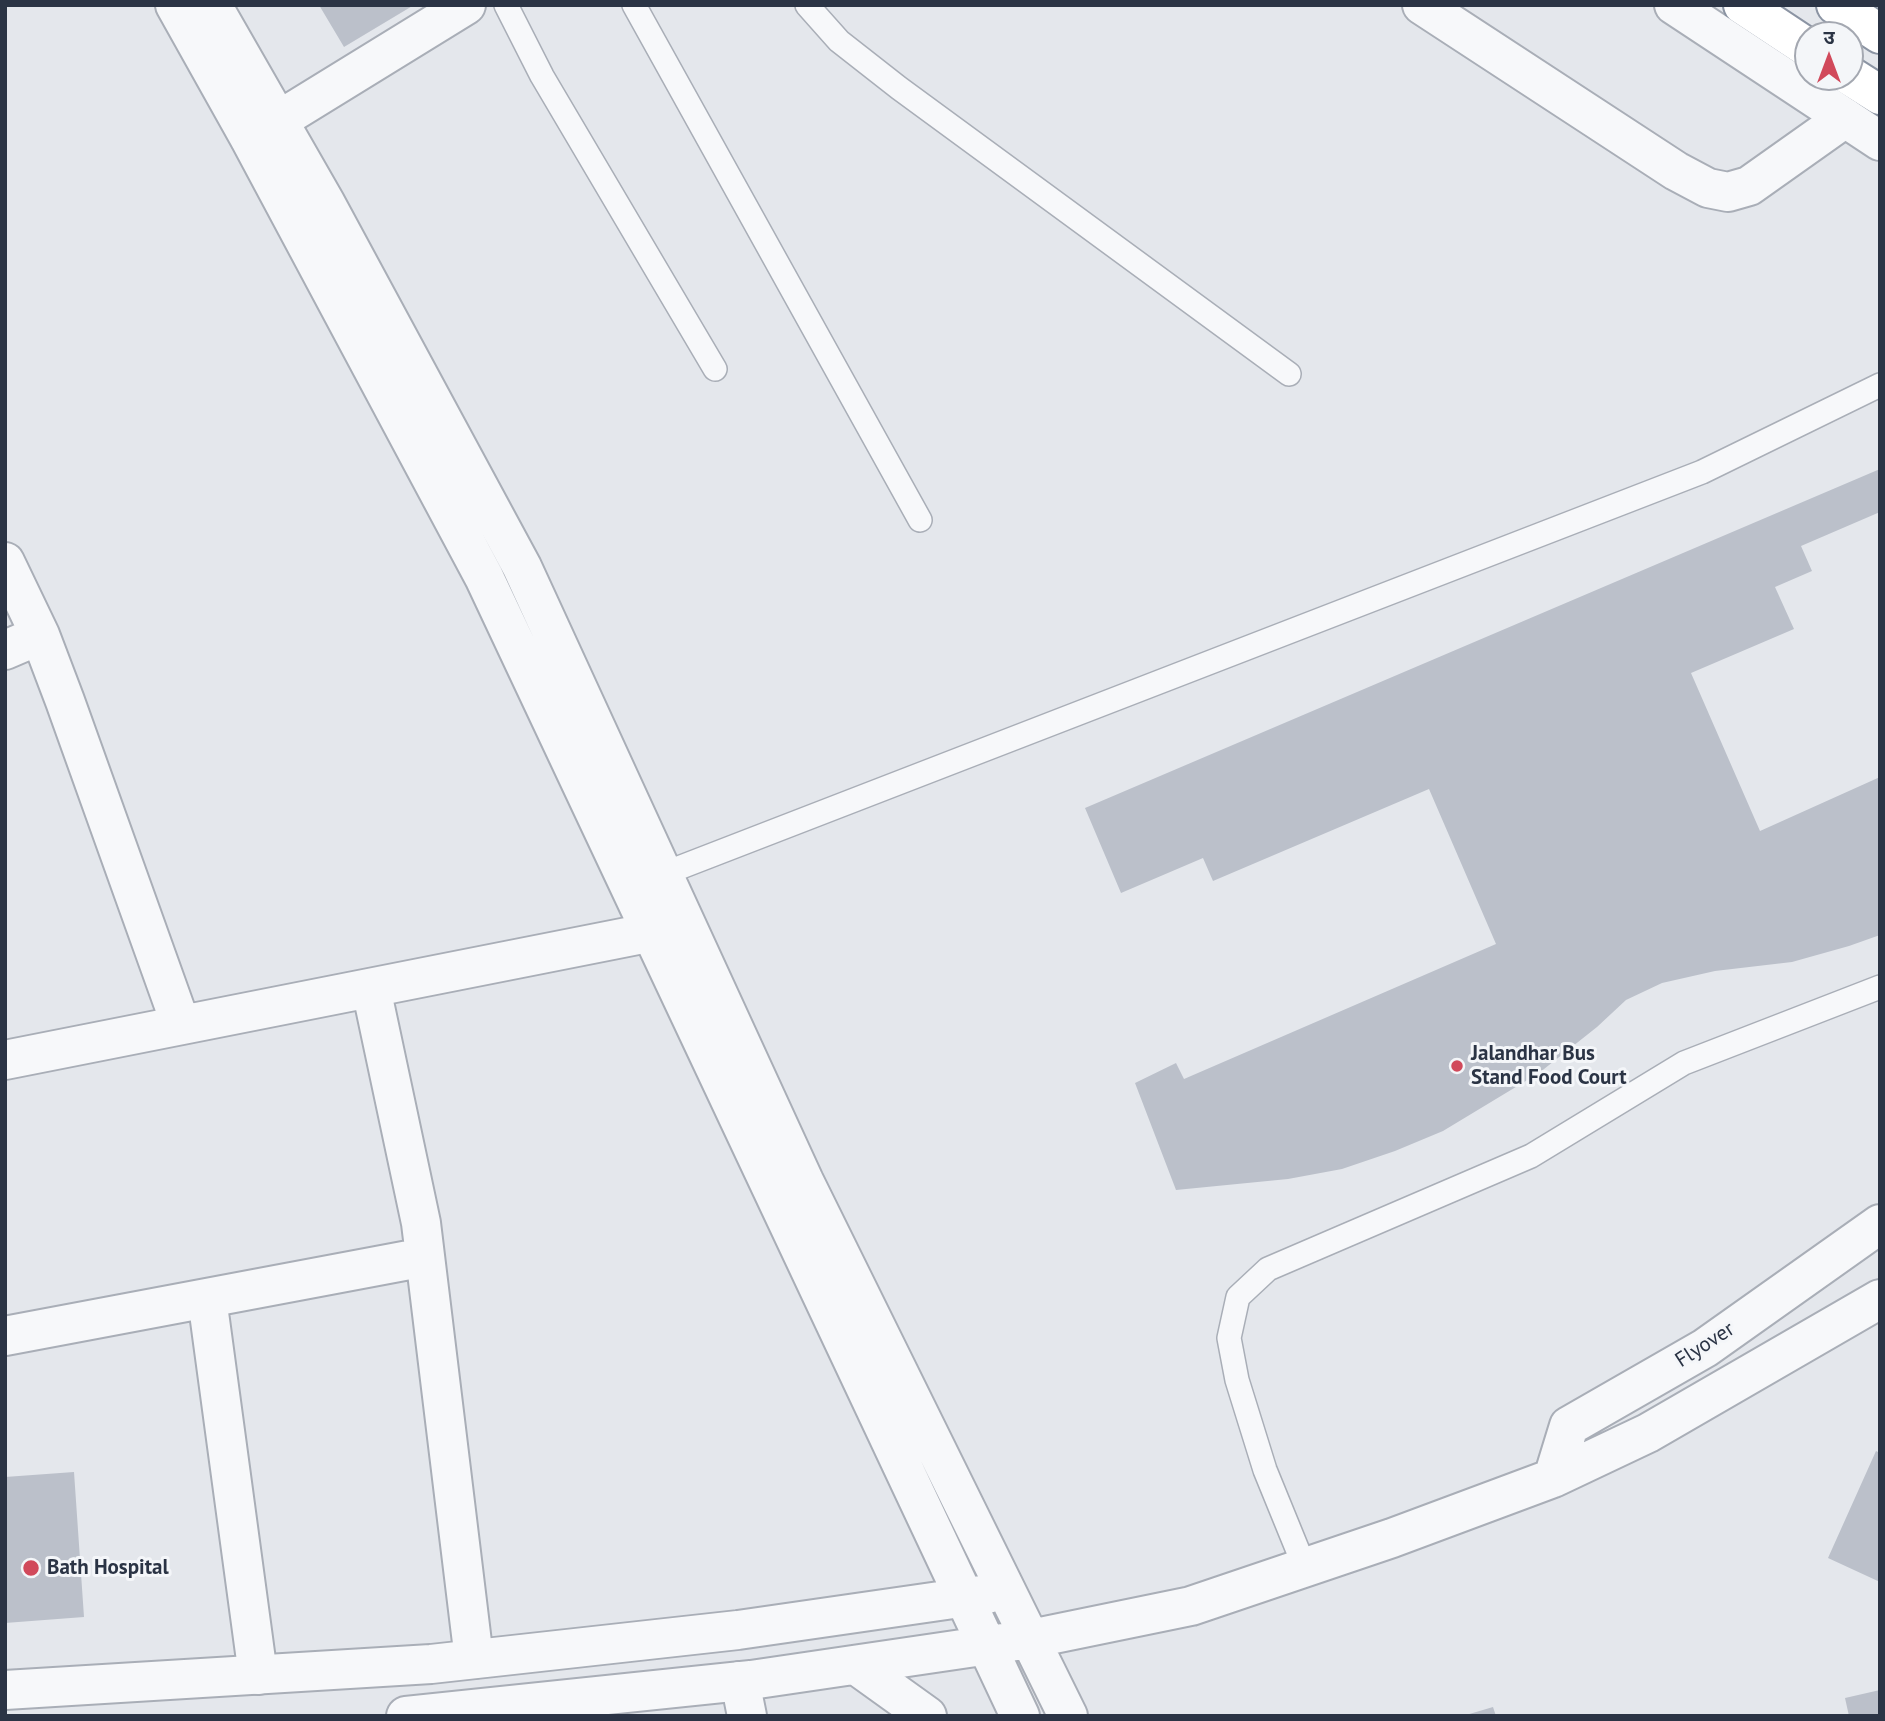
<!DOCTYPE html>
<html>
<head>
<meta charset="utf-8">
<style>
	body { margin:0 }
	#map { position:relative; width:1885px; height:1721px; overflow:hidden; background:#e4e7ec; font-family:"PT Sans","Noto Sans Devanagari",sans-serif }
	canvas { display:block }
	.frame { position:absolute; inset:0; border:7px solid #2b3445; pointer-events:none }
	.north { position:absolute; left:1794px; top:21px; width:70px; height:70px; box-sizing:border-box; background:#f4f6f9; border:2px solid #a4a8b1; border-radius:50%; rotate:0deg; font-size:19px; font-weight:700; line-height:28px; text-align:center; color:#2b3445 }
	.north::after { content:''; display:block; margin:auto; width:24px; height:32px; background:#d1495b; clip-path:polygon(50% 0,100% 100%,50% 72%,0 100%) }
</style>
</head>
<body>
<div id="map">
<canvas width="1885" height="1721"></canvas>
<div class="frame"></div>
<div class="north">उ</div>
</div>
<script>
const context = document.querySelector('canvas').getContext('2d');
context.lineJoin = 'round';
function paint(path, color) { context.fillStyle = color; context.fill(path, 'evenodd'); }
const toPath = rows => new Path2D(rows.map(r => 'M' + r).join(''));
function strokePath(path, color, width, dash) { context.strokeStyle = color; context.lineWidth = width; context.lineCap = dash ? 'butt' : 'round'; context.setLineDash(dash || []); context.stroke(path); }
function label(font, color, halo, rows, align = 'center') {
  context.font = font + ' "PT Sans",sans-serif'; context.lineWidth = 6; context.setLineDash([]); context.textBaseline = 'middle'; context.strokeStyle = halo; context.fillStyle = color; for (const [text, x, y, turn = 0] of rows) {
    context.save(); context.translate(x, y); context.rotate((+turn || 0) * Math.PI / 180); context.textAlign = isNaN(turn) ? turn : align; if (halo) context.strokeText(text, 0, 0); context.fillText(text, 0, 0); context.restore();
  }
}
paint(toPath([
	[319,5,414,5,344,47],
	[1880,469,1880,512,1801,546,1812,571,1775,587,1794,629,1691,673,1760,831,1880,777,1880,935,1849,946,1792,962,1715,971,1662,983,1626,1000,1597,1027,1539,1073,1443,1131,1395,1151,1342,1169,1288,1179,1176,1190,1135,1083,1176,1063,1184,1079,1496,944,1429,789,1213,881,1203,858,1121,893,1085,808],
	[1876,1451,1880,1453,1880,1582,1828,1558],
	[74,1472,84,1617,5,1623,5,1477],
	[1880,1690,1880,1716,1849,1716,1845,1698],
	[1493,1707,1496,1716,1466,1716,1466,1715]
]), '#bbc0ca');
const service = toPath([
	[506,5,542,76,715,369],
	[634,5,920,520],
	[807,5,839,41,899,88,1289,374],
	[663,874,1702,472,1880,385],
	[1305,1568,1265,1470,1237,1380,1229,1338,1238,1297,1268,1269,1531,1156,1684,1063,1880,987]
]);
const minor = toPath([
	[1422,5,1676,171,1708,188,1728,192,1749,186,1845,118],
	[250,138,466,5],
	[5,562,40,635,65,701,181,1025],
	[5,650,40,635],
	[371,988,421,1223,474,1659],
	[5,1060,683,926],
	[207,1298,258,1675],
	[5,1336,425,1257],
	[740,1681,747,1716]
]);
const tertiary = toPath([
	[175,5,250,139,484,577,1020,1716],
	[212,5,326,204,522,567,804,1181,1068,1716],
	[1674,5,1880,141],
	[1553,1478,1569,1426,1705,1348,1880,1224],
	[856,1665,927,1716],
	[5,1690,431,1664,738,1630,988,1594],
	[406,1716,751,1680,1030,1639,1191,1606,1392,1538,1553,1478,1648,1433,1880,1299]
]);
const trunk = toPath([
	[1743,5,1808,48],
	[1836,5,1880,34],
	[1850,76,1880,95]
]);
strokePath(service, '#a9aeb7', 26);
strokePath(minor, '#a9aeb7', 42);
strokePath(tertiary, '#a9aeb7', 42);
strokePath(trunk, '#8b94a3', 42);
strokePath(service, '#f7f8fa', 23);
strokePath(minor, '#f7f8fa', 38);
strokePath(tertiary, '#f7f8fa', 38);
strokePath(trunk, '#fff', 38);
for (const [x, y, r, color] of [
	[1457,1066,7,"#d1495b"],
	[31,1568,9,"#d1495b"]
]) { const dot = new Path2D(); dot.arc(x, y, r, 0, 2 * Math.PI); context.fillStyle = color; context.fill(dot); strokePath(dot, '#f4f6f9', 2.5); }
label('bold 21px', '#2b3445', '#f4f6f9', [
	["Jalandhar Bus",1471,1054],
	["Stand Food Court",1471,1078],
	["Bath Hospital",47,1568]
], 'left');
label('21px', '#2b3445', '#f4f6f9', [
	["Flyover",1705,1345,-33]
]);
</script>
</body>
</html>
